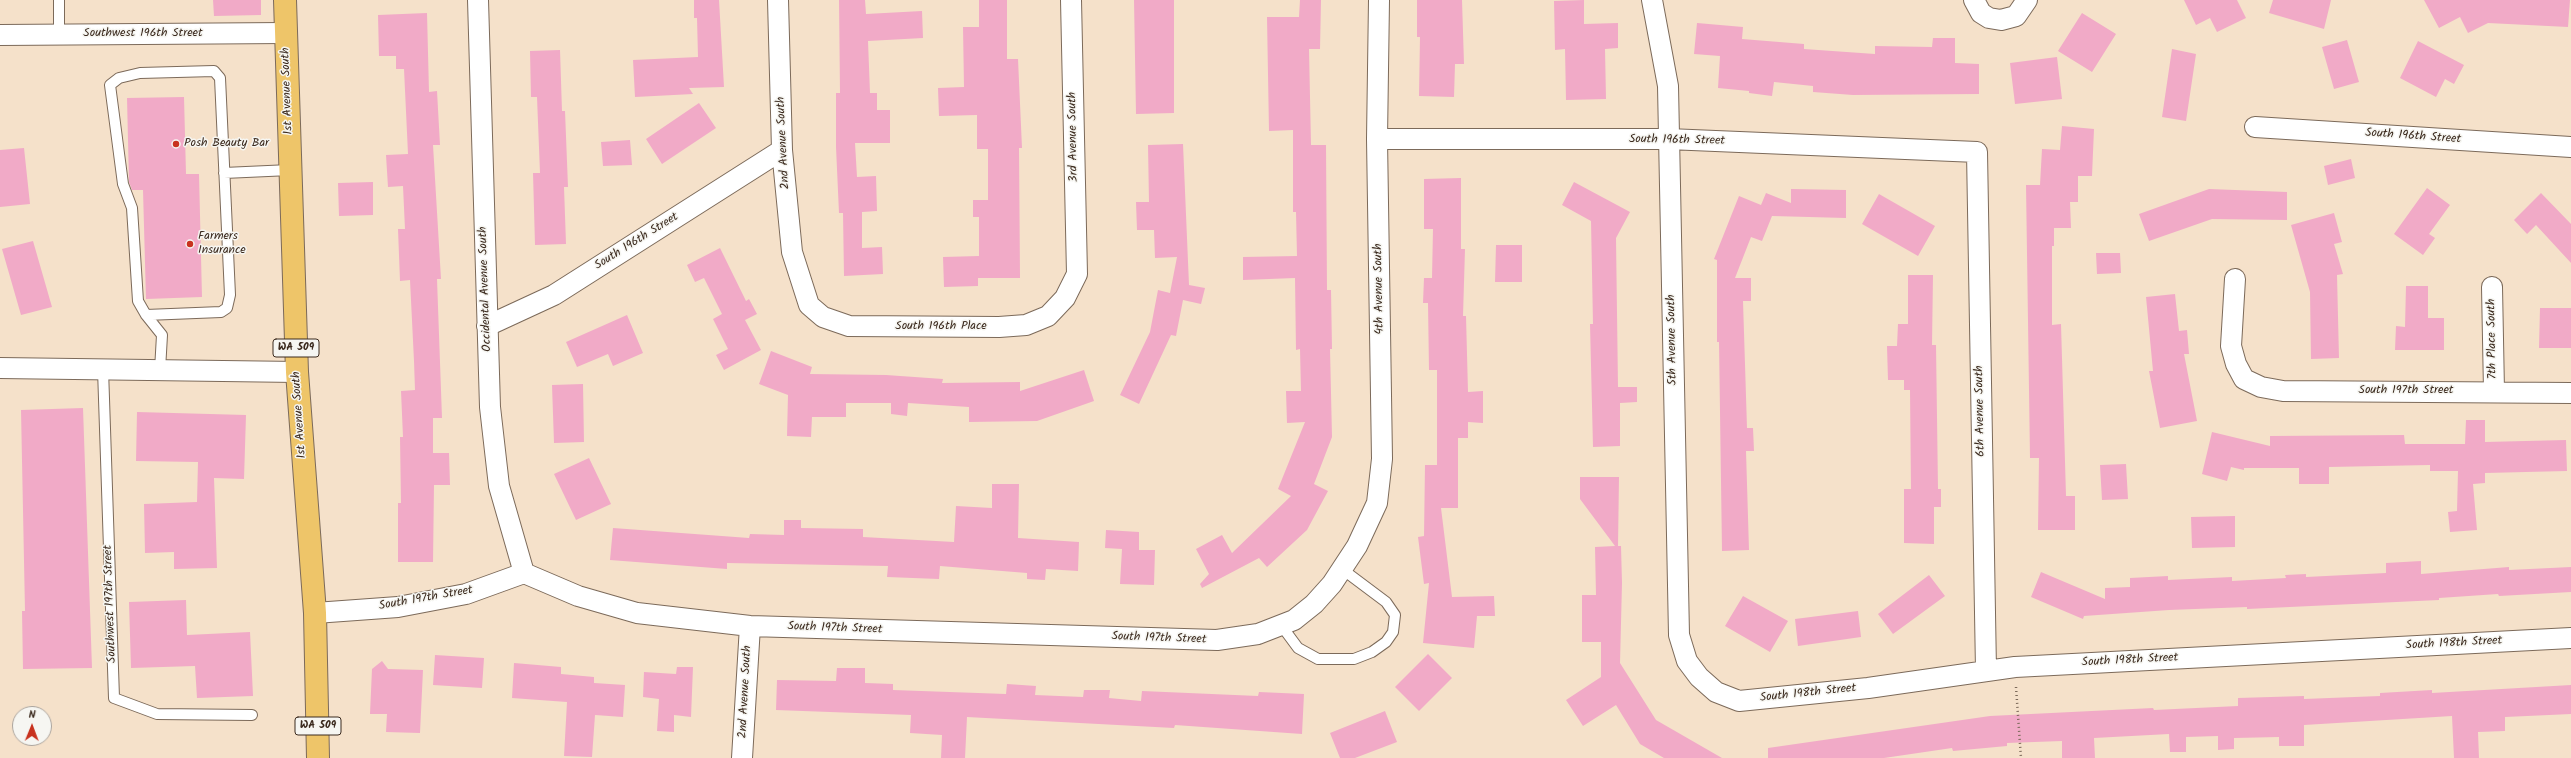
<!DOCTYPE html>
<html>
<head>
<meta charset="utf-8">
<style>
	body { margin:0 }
	#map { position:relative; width:2571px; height:758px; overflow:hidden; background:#f5e1ca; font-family:Kalam,sans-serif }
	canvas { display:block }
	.north { position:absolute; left:12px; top:706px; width:40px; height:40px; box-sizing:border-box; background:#f6f6f2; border:1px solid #aba49d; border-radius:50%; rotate:1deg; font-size:11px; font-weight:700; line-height:16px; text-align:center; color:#3b2a1e }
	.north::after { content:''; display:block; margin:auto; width:14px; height:18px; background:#c8321e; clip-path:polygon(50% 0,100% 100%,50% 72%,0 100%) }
</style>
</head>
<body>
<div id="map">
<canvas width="2571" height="758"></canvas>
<div class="north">N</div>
</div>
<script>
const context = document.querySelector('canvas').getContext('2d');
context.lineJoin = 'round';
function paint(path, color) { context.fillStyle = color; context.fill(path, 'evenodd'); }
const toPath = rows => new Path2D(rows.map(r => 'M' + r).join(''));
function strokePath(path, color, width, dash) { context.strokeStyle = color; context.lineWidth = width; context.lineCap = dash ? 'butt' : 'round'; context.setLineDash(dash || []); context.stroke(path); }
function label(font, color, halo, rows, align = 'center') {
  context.font = font + ' Kalam,sans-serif'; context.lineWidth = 3; context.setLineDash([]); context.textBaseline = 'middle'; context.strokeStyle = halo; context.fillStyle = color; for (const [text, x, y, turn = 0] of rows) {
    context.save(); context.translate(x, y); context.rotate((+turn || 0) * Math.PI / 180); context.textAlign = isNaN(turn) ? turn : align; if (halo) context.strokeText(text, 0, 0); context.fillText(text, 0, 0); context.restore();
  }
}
paint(toPath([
	[213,0,261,0,261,15,214,16],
	[694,0,719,0,724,87,689,88,693,94,635,97,633,60,698,57,697,18,694,18],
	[839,0,865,0,866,14,922,11,923,38,868,41,870,93,877,93,877,110,890,110,890,143,855,143,857,177,876,176,877,211,862,212,862,248,882,247,883,274,844,276,843,213,839,213,836,147,836,93,840,93],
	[979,0,1007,0,1007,59,1018,59,1022,148,1019,148,1020,278,978,278,978,286,944,287,943,257,979,256,979,217,973,217,973,200,988,200,988,149,977,149,977,115,939,116,938,88,964,87,963,27,979,27],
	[1134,0,1174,0,1174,113,1136,114],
	[1300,0,1321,0,1320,49,1309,49,1311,145,1326,145,1327,290,1331,290,1332,349,1330,349,1332,437,1314,484,1328,491,1307,530,1267,567,1259,558,1202,588,1200,584,1209,574,1196,549,1222,535,1232,553,1291,496,1278,489,1305,422,1287,423,1286,391,1301,391,1300,349,1296,350,1295,278,1243,280,1243,257,1297,256,1296,212,1293,212,1293,130,1269,131,1267,17,1299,17],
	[1417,0,1462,0,1464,64,1455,64,1454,97,1419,96,1420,37,1417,37],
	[1584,0,1584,24,1618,23,1618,48,1605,49,1606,99,1566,100,1565,49,1555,50,1554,1],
	[2184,0,2237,0,2246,18,2217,32,2210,18,2196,25],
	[2273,0,2331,0,2324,29,2269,13],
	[2424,0,2570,0,2568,27,2488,23,2468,33,2460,17,2439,28],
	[427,13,429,92,437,91,440,145,433,145,441,279,437,279,442,418,433,418,433,453,449,453,450,485,434,485,433,562,398,562,398,503,401,503,400,437,403,437,401,391,415,390,414,361,410,280,400,281,398,229,405,229,403,186,388,187,386,155,408,154,404,69,396,69,396,56,379,56,378,15],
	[2082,13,2116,34,2092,72,2058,51],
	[1697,23,1743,27,1742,39,1804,44,1804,49,1875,54,1875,46,1932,47,1933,38,1955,38,1955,63,1979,64,1979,94,1853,95,1813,92,1813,86,1774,82,1772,96,1749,93,1749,91,1718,88,1720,56,1694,54],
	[2347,40,2359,82,2334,89,2322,47],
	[2418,41,2464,65,2454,84,2445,79,2436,97,2400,78],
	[2172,49,2196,54,2186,121,2162,117],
	[560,50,562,111,565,111,568,187,564,187,566,244,535,245,533,173,540,173,537,97,531,97,530,51],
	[2057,57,2062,99,2015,104,2010,63],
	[184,97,186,174,199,174,202,297,146,299,143,190,132,190,129,182,127,98],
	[699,103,716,128,662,164,646,139],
	[2062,126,2094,129,2092,176,2078,176,2078,202,2070,202,2071,228,2054,228,2054,246,2052,246,2052,325,2061,324,2066,496,2075,496,2075,530,2038,530,2039,458,2030,458,2026,185,2040,185,2042,149,2060,150],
	[630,140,632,165,603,166,601,142],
	[1183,144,1189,285,1205,288,1201,304,1183,300,1176,336,1171,335,1139,404,1120,395,1150,332,1158,290,1170,293,1177,257,1155,258,1154,230,1137,230,1136,202,1149,202,1148,145],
	[24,148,30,204,0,207,0,150],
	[2351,159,2355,178,2328,185,2324,166],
	[1461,178,1461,249,1465,249,1463,316,1466,316,1468,392,1483,391,1483,423,1468,422,1468,438,1458,438,1458,508,1441,508,1452,597,1494,596,1495,616,1477,616,1474,648,1423,643,1429,583,1424,584,1418,537,1424,536,1425,465,1437,465,1437,370,1429,370,1428,303,1423,303,1424,278,1432,278,1433,229,1424,229,1424,179],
	[373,182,373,215,339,216,338,183],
	[1574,182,1630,212,1616,238,1618,387,1637,387,1637,402,1620,403,1620,446,1593,447,1590,324,1593,324,1591,221,1562,205],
	[2427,188,2450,205,2429,234,2435,238,2423,255,2394,234],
	[1791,189,1846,190,1846,218,1772,216,1762,241,1751,237,1735,278,1751,278,1751,301,1743,301,1747,428,1753,428,1754,451,1746,451,1749,550,1722,551,1719,342,1717,342,1717,260,1714,259,1739,196,1761,205,1766,193,1791,203],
	[2209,189,2287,192,2287,220,2212,219,2149,241,2139,214],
	[2541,193,2571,224,2571,263,2536,225,2527,234,2514,220],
	[1879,194,1935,226,1918,256,1862,224],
	[2334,213,2342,242,2334,244,2343,274,2337,275,2339,358,2311,359,2310,292,2291,225],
	[33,241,52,307,21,315,2,249],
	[1496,245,1522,245,1522,282,1495,282],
	[720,248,746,301,749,299,757,314,745,320,761,350,724,370,716,355,728,349,713,319,722,314,704,278,695,282,687,265],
	[2096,253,2120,253,2121,273,2097,274],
	[1908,275,1933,275,1932,345,1936,345,1938,489,1941,489,1941,507,1934,507,1934,544,1904,543,1904,489,1911,489,1910,390,1904,390,1904,380,1888,380,1887,346,1897,346,1898,324,1908,324],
	[2406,286,2428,286,2428,318,2444,318,2444,350,2395,350,2396,326,2405,327],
	[2175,294,2179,331,2187,330,2189,354,2184,354,2197,421,2160,428,2149,371,2153,371,2146,297],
	[2540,308,2571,308,2571,348,2539,348],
	[627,315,643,353,613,366,608,354,577,367,566,342],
	[771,351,812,367,810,374,886,375,943,379,942,383,1020,382,1020,391,1084,370,1094,401,1037,421,969,422,969,407,908,403,907,416,891,414,891,403,846,403,846,417,812,417,811,437,787,436,788,395,759,384],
	[583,384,584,442,554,443,552,385],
	[83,408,92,668,23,669,22,611,25,611,21,410],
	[137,412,246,415,244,479,214,478,217,568,174,569,174,552,145,553,144,504,197,502,198,462,136,461],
	[2466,420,2485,420,2485,442,2566,440,2567,471,2485,473,2485,483,2473,484,2477,530,2450,532,2448,512,2457,511,2458,471,2430,471,2430,465,2329,467,2329,484,2299,484,2299,468,2244,468,2244,470,2231,467,2227,481,2202,474,2212,432,2270,446,2270,436,2404,435,2405,444,2465,444],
	[589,458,611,504,576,520,554,474],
	[2126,464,2128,499,2102,500,2100,465],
	[1580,477,1619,477,1618,546,1621,546,1622,583,1620,663,1656,720,1722,758,1664,758,1640,744,1616,705,1583,726,1566,700,1601,677,1601,642,1582,642,1582,595,1596,595,1595,547,1615,546,1580,499],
	[992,484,1019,484,1018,538,1079,542,1078,571,1046,569,1045,580,1027,579,1027,573,940,566,939,579,887,577,888,566,727,563,727,569,610,560,613,528,749,538,750,534,784,535,784,520,801,520,801,528,863,529,863,537,954,542,956,506,992,508],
	[2235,516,2235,547,2192,548,2191,517],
	[1106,530,1139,532,1139,550,1155,550,1154,585,1120,584,1122,549,1105,548],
	[2421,561,2421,574,2509,567,2509,570,2571,567,2571,592,2499,596,2498,594,2439,598,2439,600,2247,609,2247,607,2169,610,2084,616,2083,619,2031,597,2041,572,2105,599,2105,588,2130,587,2130,578,2168,576,2168,580,2232,577,2232,581,2286,578,2285,575,2306,574,2306,577,2386,573,2386,563],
	[1929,575,1945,596,1893,634,1878,614],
	[1743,596,1788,621,1770,652,1725,626],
	[186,600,187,635,250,632,253,696,197,698,195,666,131,668,129,602],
	[1858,611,1861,637,1798,646,1795,619],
	[1428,654,1452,678,1419,711,1395,687],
	[435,655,484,658,482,688,433,685],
	[382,661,388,669,423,670,420,733,386,732,387,714,370,714,372,669],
	[514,663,561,667,561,674,594,677,594,683,625,685,623,717,595,715,592,757,564,756,567,702,512,698],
	[677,667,693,667,691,717,674,715,674,732,657,731,659,699,643,697,644,672,676,674],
	[837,668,865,668,865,683,893,684,893,690,1006,694,1007,684,1036,686,1035,695,1083,697,1084,690,1110,690,1109,698,1141,701,1142,691,1258,696,1259,692,1304,694,1302,734,1175,725,1174,728,967,717,965,758,941,758,942,735,910,733,911,715,776,710,777,680,836,681],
	[2571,685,2571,714,2505,717,2505,731,2478,732,2479,758,2454,758,2452,716,2304,725,2304,746,2279,746,2279,737,2234,738,2234,749,2218,750,2218,736,2186,737,2186,752,2170,752,2169,734,2094,738,2095,758,2062,758,2062,741,2007,743,2007,746,1953,751,1952,748,1884,758,1768,758,1768,748,1990,716,2153,708,2154,710,2238,706,2238,698,2304,696,2304,699,2380,696,2380,693,2432,690,2432,693],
	[1385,711,1397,742,1355,758,1340,758,1330,733]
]), '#f1aac7');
const lane = toPath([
	[59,34,59,0],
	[224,173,290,170],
	[146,315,221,312,227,308,230,295,220,78,214,71,140,73,119,78,110,85,123,184,132,208,138,301,146,315,162,335,160,370],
	[103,369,114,698,157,714,252,715],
	[1281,625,1298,648,1318,659,1354,659,1372,652,1386,642,1393,632,1395,615,1386,602,1342,569]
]);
const street = toPath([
	[478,0,490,407,499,486,524,573],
	[778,0,782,150,792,252,809,305,823,317,849,326,999,327,1026,325,1048,316,1065,298,1077,274,1071,0],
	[1652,0,1668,86,1679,635,1687,661,1699,677,1716,692,1739,701,1868,688,2015,667,2571,638],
	[1974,0,1981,13,1989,18,2001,20,2016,16,2027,0],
	[0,35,286,33],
	[2255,127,2571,147],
	[1377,139,1668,139,1977,152,1986,670],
	[2235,279,2231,346,2236,364,2244,379,2261,387,2283,391,2571,393],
	[2492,287,2494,391],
	[487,326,554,295,782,150],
	[0,368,297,372],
	[315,613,398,607,466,594,524,573,578,596,637,613,750,626,1217,640,1258,634,1294,620,1314,604,1332,584,1357,546,1377,503,1382,459,1377,139,1379,0],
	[742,758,750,626]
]);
const primary = toPath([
	[285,0,297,372,315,613,318,758]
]);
strokePath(lane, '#7c6a5a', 12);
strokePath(street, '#7c6a5a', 22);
strokePath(primary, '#7c6a5a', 24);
strokePath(toPath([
	[2016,687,2021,758]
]), '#7c6a5a', 2.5, [1, 3]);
strokePath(lane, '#fff', 10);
strokePath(street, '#fff', 20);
strokePath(primary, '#eec569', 22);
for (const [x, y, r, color] of [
	[176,144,4,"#c8321e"],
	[190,244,4,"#c8321e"]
]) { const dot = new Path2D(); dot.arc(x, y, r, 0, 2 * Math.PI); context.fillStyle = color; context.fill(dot); strokePath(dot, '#f6f6f2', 1.5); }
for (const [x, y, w] of [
	[296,348,46],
	[318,726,46]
]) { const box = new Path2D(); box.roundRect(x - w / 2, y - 9, w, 18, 3); context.fillStyle = '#f6f6f2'; context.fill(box); strokePath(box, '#3b2a1e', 1); }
label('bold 11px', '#3b2a1e', null, [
	["WA 509",296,348],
	["WA 509",318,726]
]);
label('12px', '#3b2a1e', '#f6f6f2', [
	["Southwest 196th Street",143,34],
	["1st Avenue South",288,91,-92],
	["3rd Avenue South",1074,137,-91],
	["South 196th Street",2413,137,4],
	["South 196th Street",1677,141,1],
	["2nd Avenue South",784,143,-93],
	["South 196th Street",637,242,-32],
	["Occidental Avenue South",486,289,-92],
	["4th Avenue South",1380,289,-91],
	["South 196th Place",941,327],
	["7th Place South",2493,339,-91],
	["5th Avenue South",1673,340,-91],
	["South 197th Street",2406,391],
	["6th Avenue South",1981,411,-91],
	["1st Avenue South",300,415,-94],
	["South 197th Street",426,599,-10],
	["Southwest 197th Street",111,604,-92],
	["South 197th Street",835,629,2],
	["South 197th Street",1159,639,2],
	["South 198th Street",2454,644,-3],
	["South 198th Street",2130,661,-3],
	["2nd Avenue South",746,692,-87],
	["South 198th Street",1808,694,-6]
]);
label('12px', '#3b2a1e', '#f6f6f2', [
	["Posh Beauty Bar",184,144],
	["Farmers",198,237],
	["Insurance",198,251]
], 'left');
</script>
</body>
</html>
